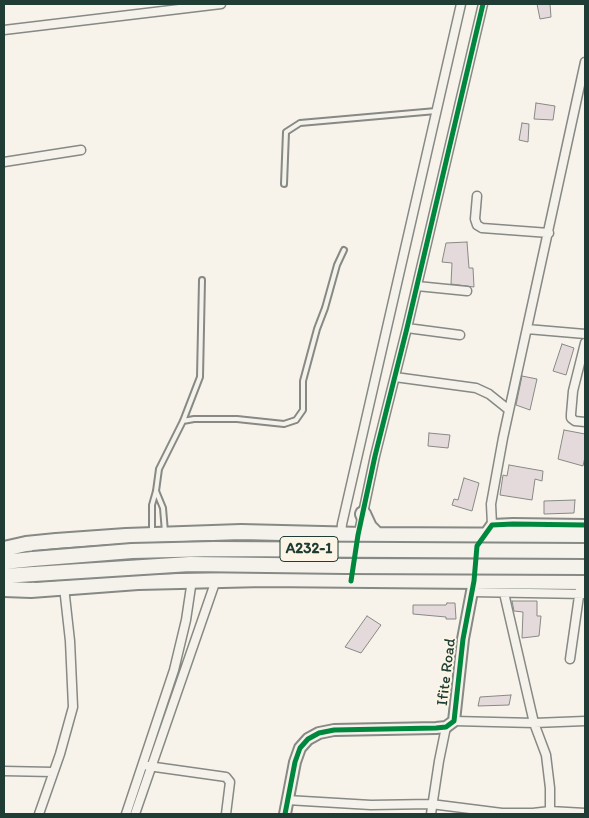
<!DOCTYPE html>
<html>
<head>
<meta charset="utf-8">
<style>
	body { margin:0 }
	#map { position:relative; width:589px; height:818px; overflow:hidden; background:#f7f3ea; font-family:Itim,sans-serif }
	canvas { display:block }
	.frame { position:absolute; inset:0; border:5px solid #1f3d34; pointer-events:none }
</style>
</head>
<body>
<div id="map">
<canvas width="589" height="818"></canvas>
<div class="frame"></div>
</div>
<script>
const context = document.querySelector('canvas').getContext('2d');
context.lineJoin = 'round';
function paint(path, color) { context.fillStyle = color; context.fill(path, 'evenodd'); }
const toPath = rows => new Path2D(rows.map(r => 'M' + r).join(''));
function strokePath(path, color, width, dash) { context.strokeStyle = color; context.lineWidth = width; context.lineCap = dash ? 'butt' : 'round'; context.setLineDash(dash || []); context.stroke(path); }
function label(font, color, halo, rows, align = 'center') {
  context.font = font + ' Itim,sans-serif'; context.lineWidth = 4; context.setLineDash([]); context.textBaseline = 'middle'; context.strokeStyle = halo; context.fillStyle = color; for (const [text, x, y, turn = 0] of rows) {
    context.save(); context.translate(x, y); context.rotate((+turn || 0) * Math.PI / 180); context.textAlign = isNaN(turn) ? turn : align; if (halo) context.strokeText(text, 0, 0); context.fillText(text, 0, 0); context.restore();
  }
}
const building = toPath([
	[537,4,550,4,551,17,540,19,537,4],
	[536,103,555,106,553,120,534,119,536,103],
	[522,123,529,124,528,142,519,140,522,123],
	[467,242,469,268,473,268,474,287,451,284,452,263,442,262,446,243,467,242],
	[562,344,574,348,566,375,553,371,562,344],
	[522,376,537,379,530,410,516,405,522,376],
	[564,430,585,434,585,457,583,466,558,459,564,430],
	[429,433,450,435,448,448,428,446,429,433],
	[509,465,543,471,542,481,535,479,532,500,500,495,503,475,507,476,509,465],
	[464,478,479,483,472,511,452,505,454,499,458,500,464,478],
	[575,500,574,513,544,514,544,501,575,500],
	[512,601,537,601,537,616,541,616,539,636,522,638,523,612,514,611,512,601],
	[447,603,455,603,456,619,446,619,446,617,413,614,413,605,446,605,447,603],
	[367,616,381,625,361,653,345,647,367,616],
	[511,695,509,705,478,706,480,697,511,695]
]);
paint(building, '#e5dadb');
strokePath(building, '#868984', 1);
const lane = toPath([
	[284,184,286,132,300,123,436,111],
	[183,421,194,419,237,419,284,424,296,420,303,410,303,381,317,329,325,308,337,265,344,250],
	[156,491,163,508,165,532],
	[152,533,152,505,156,491,159,469,183,421,200,377,202,280]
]);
const street = toPath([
	[4,30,221,4],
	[4,162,81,150],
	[477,196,475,219,477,225,482,228,549,233],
	[417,286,467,291],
	[407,328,460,335],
	[527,329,585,334],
	[585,343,573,391,571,414,571,418,575,421,585,422],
	[395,377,476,388,489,394,509,410],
	[492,525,491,504,503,438,585,62],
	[358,537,375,456,407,328,483,4],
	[347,567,343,556,341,535,342,524,461,4],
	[472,592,585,594],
	[504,593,534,723,546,755,550,788,550,814],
	[570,659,580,589],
	[454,721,534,723,585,721],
	[148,766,226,777,230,782,226,814],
	[4,771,53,772],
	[287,800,371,805,431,804,502,813,533,813,550,811,585,813],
	[39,814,60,754,73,707,70,641,64,587],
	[126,814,174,670,186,620,192,580],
	[135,814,216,580],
	[431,814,439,761,446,727]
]);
const secondary = toPath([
	[285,814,295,762,300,748,308,739,319,733,334,730,436,728,446,727,454,721,463,639,474,581,477,546,492,525,513,524,585,525]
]);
const highway = toPath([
	[363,514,369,527,377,535],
	[4,549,26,544,56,541,126,536,241,532,363,535,585,536],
	[4,562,33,559],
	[4,576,34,574],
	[4,589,31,590,138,582,264,579,585,582]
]);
strokePath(lane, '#868984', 8);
strokePath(street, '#868984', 11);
strokePath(secondary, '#868984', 14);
strokePath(highway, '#868984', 18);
strokePath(lane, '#f5f2ec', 4);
strokePath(street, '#f5f2ec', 8);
strokePath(secondary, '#f5f2ec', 10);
strokePath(highway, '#f5f2ec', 14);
const highwayBridge = toPath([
	[33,559,132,551,214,549,585,551],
	[34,574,190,564,345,566,585,567]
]);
strokePath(highwayBridge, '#868984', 18, []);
strokePath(highwayBridge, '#f5f2ec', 14);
strokePath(toPath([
	[351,581,358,535,375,456,407,328,483,4],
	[285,814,295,762,300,748,308,739,319,733,334,730,436,728,446,727,454,721,463,639,474,581,477,546,492,525,513,524,585,525]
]), '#00873e', 5);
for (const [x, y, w] of [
	[309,549,58]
]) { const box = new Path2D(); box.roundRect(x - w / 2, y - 12.5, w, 25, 4); context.fillStyle = '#fcf5e5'; context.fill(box); strokePath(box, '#1f3d34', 1); }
label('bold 15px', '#1f3d34', null, [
	["A232-1",309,549]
]);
label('16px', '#1f3d34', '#fcf5e5', [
	["Ifite Road",447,672,-83]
]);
</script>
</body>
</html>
